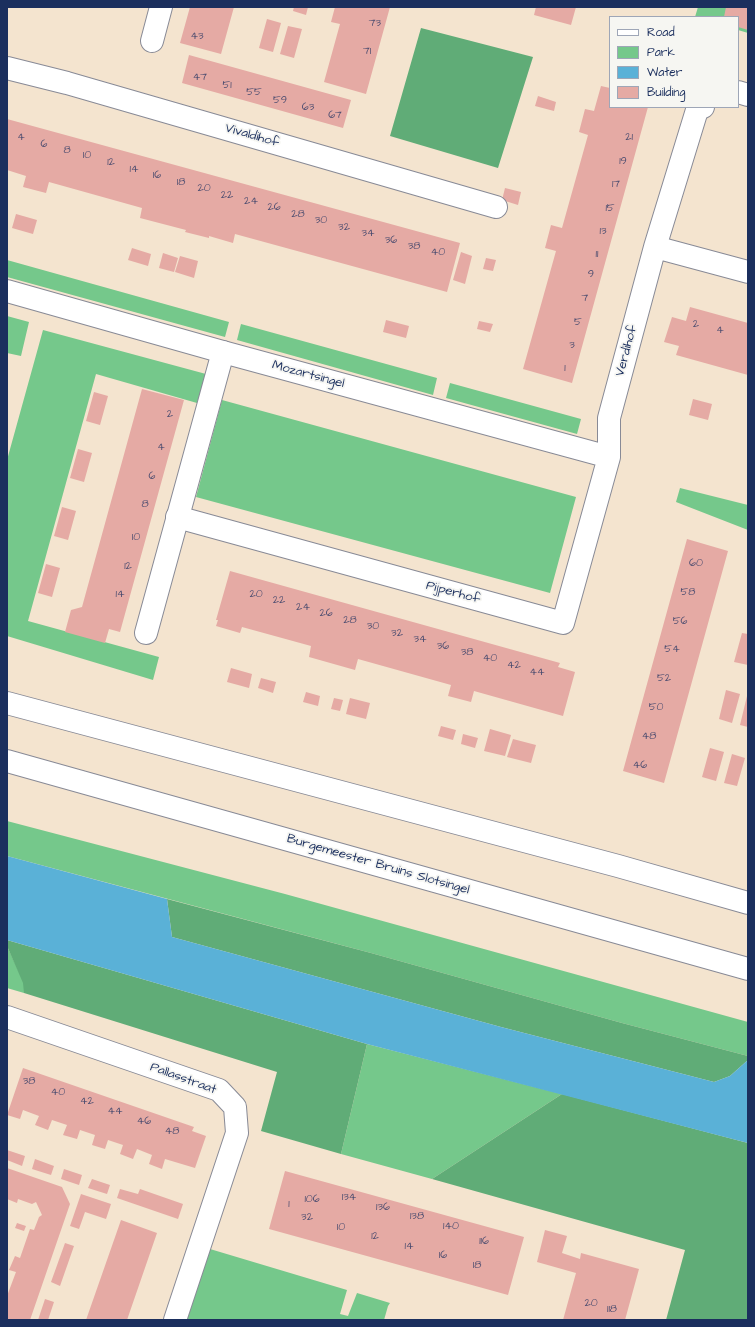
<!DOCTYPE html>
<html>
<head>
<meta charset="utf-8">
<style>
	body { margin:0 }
	#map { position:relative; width:755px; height:1327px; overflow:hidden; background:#f4e4cf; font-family:"Architects Daughter",sans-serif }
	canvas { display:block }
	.frame { position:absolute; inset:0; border:8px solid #1b2f5e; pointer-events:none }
	.legend { position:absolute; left:609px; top:16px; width:130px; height:92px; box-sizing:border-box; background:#f6f6f2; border:1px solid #9ea6b7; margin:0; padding:5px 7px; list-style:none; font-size:12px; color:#1b2f5e }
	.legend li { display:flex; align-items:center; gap:8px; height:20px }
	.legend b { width:20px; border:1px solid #9ea6b7 }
</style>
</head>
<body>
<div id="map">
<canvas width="755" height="1327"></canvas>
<div class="frame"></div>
<ul class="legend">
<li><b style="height:5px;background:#fff"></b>Road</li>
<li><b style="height:11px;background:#75c88b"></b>Park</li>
<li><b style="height:11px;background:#5ab1d7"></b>Water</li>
<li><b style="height:11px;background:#e5aaa4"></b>Building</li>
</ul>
</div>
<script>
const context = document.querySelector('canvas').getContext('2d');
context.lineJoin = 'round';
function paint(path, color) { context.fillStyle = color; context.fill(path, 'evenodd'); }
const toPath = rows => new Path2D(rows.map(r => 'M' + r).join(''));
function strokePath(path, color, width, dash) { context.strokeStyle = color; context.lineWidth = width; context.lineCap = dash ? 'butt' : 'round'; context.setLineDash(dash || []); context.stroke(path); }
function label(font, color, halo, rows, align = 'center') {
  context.font = font + ' "Architects Daughter",sans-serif'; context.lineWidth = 3.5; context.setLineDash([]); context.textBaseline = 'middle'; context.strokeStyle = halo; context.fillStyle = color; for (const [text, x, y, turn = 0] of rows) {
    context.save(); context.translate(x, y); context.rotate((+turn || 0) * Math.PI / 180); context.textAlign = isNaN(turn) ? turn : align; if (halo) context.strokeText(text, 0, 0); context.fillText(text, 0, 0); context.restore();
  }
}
paint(toPath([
	[698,7,748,7,748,33,738,30,738,17,695,17],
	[7,260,229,322,225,337,7,277],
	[7,316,29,322,21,356,7,353],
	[241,324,437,378,433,395,237,340],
	[43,330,206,374,197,403,96,374,28,621,159,657,153,680,7,636,7,460],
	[450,383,581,419,577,434,446,398],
	[222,400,576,497,550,593,196,497],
	[680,488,748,505,748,530,676,502],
	[7,821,285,894,748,1022,748,1056,622,1023,371,953,7,856],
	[7,946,24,983,24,993,7,988],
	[367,1044,562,1094,432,1179,341,1154],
	[210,1249,347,1290,340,1314,348,1316,357,1293,390,1303,388,1306,384,1320,187,1320]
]), '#75c88b');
paint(toPath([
	[421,28,533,57,498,168,390,136],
	[167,899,371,953,622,1023,748,1056,748,1060,730,1076,714,1082,501,1027,172,937],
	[7,940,367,1044,341,1154,261,1131,277,1072,24,993,23,983,7,946],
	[562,1094,748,1143,748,1320,666,1320,685,1250,432,1179]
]), '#60ac77');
paint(toPath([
	[7,856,167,899,172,937,501,1027,714,1082,730,1076,748,1060,748,1143,367,1044,7,940]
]), '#5ab1d7');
paint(toPath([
	[190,7,234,7,221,54,180,43],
	[294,7,308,7,306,15,293,11],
	[335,7,390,7,366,94,324,82,340,24,331,22],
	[536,7,576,7,571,25,534,15],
	[726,7,748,7,748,30,738,27,738,17,724,17],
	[267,19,281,23,273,52,259,48],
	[288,26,302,29,294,58,280,54],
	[189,55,351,100,343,128,182,83],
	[601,86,610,88,610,107,648,107,572,383,523,369,556,251,545,248,551,225,562,228,588,135,579,132,585,109,594,111],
	[538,96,556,102,554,111,535,106],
	[7,119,460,243,447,292,235,234,233,243,209,236,209,238,185,232,186,230,140,218,142,208,49,182,46,193,23,187,26,176,7,170],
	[505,188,521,192,518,205,502,200],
	[16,214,37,220,33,234,12,228],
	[132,248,151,254,148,266,128,260],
	[461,252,472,256,465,284,453,280],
	[163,253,178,258,174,272,159,268],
	[180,256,198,261,194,278,175,272],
	[486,258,496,260,493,271,483,269],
	[690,307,748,323,748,375,676,355,679,346,664,342,672,317,686,321],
	[386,320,409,326,406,338,383,332],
	[479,321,493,324,490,332,477,329],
	[142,389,184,400,120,632,109,629,105,643,65,632,71,610,82,607],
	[94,392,108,396,100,425,86,421],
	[693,399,712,404,708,420,689,415],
	[78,449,92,453,84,482,70,478],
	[62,507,76,511,68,540,54,536],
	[687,539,728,551,664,783,623,771],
	[46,564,60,568,52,597,38,593],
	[230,571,560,663,558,667,575,672,563,716,474,691,471,702,448,696,451,685,358,659,355,670,309,657,311,646,242,627,240,633,216,626,218,620,216,620],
	[742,633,748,634,748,665,734,662],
	[231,668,252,674,249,688,227,682],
	[261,678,276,682,273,693,258,688],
	[726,690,740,694,732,723,719,719],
	[306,692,320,696,318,706,303,702],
	[747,696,748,696,748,727,740,725],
	[334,698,343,700,340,711,331,709],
	[350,698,370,703,366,719,346,714],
	[441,726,456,730,453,740,438,736],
	[490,729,511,735,505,756,484,751],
	[463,734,478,738,475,748,461,744],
	[513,739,536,745,531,763,507,757],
	[710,748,724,752,716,781,702,777],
	[732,754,745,758,737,786,724,783],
	[23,1068,194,1127,192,1131,206,1136,195,1168,165,1159,162,1169,149,1164,152,1155,137,1149,133,1159,120,1154,123,1145,108,1140,105,1149,92,1145,95,1135,80,1130,77,1139,63,1135,67,1125,52,1120,48,1130,35,1125,39,1116,23,1110,20,1119,7,1115],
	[7,1150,25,1156,22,1166,7,1160],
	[35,1159,54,1166,51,1175,32,1169],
	[7,1168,62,1187,70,1204,30,1320,7,1320,7,1296,16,1272,9,1270,15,1256,20,1258,30,1229,34,1230,39,1217,42,1215,36,1202,32,1204,18,1199,17,1203,7,1199],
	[64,1169,82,1175,79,1185,61,1179],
	[285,1171,524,1237,508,1295,269,1229],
	[92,1179,110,1185,107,1194,88,1188],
	[120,1189,138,1194,140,1189,183,1204,178,1219,117,1198],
	[81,1194,111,1204,106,1219,85,1212,79,1229,70,1226],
	[121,1220,157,1233,127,1320,86,1320],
	[17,1223,26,1226,24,1231,15,1228],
	[545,1230,567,1236,562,1253,580,1259,581,1253,639,1269,625,1320,563,1320,576,1273,537,1262],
	[65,1243,74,1246,60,1286,51,1282],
	[45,1299,54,1302,48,1320,38,1320]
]), '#e5aaa4');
const pedestrian = toPath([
	[152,41,161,7],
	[146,633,223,352]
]);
const minor = toPath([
	[7,68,67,83,496,207],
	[738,92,748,95],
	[655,247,748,272],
	[7,291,223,352,609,457],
	[177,517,563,623,609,457,609,418,655,247,697,110,703,107],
	[7,1017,219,1090,235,1107,237,1133,175,1320]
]);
const secondary = toPath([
	[7,703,618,866,748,903],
	[7,761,748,969]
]);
strokePath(pedestrian, '#888a96', 24);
strokePath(minor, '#888a96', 24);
strokePath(secondary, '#888a96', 24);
strokePath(pedestrian, '#fff', 22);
strokePath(minor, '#fff', 22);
strokePath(secondary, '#fff', 22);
label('11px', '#4e4e70', null, [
	["73",375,24],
	["43",197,37],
	["71",367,52],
	["47",200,78],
	["51",227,86],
	["55",254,93],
	["59",280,101],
	["63",308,108],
	["67",335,116],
	["4",21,138],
	["21",629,138],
	["6",44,145],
	["8",67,151],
	["10",87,156],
	["19",623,162],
	["12",111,163],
	["14",134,170],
	["16",157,176],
	["18",181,183],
	["17",616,185],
	["20",204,189],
	["22",227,196],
	["24",251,202],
	["26",274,208],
	["15",610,209],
	["28",298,215],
	["30",321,221],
	["32",344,228],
	["13",603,232],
	["34",368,234],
	["36",391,241],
	["38",414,247],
	["40",438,253],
	["11",597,255],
	["9",591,275],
	["7",585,299],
	["5",578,323],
	["2",696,325],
	["4",720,331],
	["3",572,346],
	["1",565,369],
	["2",170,415],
	["4",161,448],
	["6",152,477],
	["8",145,505],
	["10",136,538],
	["60",696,564],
	["12",128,567],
	["58",688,593],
	["14",120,595],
	["20",256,595],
	["22",279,601],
	["24",303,608],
	["26",326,614],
	["28",350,621],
	["56",680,622],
	["30",373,627],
	["32",397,634],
	["34",420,640],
	["36",443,647],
	["54",672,650],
	["38",467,653],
	["40",490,659],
	["42",514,666],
	["44",537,673],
	["52",664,679],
	["50",656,708],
	["48",649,737],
	["46",640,766],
	["38",29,1082],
	["40",58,1093],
	["42",87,1102],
	["44",115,1112],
	["46",144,1122],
	["48",172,1132],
	["134",349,1198],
	["106",312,1200],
	["1",289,1205],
	["136",383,1208],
	["138",417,1217],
	["32",307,1218],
	["140",451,1227],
	["10",341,1228],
	["12",375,1237],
	["116",484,1242],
	["14",409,1247],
	["16",443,1256],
	["18",477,1266],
	["20",591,1304],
	["118",612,1310]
]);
label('13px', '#1b2f5e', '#f6f6f2', [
	["Vivaldihof",252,136,16],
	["Verdihof",627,351,-75],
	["Mozartsingel",308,375,15],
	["Pijperhof",453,593,15],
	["Burgemeester Bruins Slotsingel",378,865,16],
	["Pallasstraat",183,1079,20]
]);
</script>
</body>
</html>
